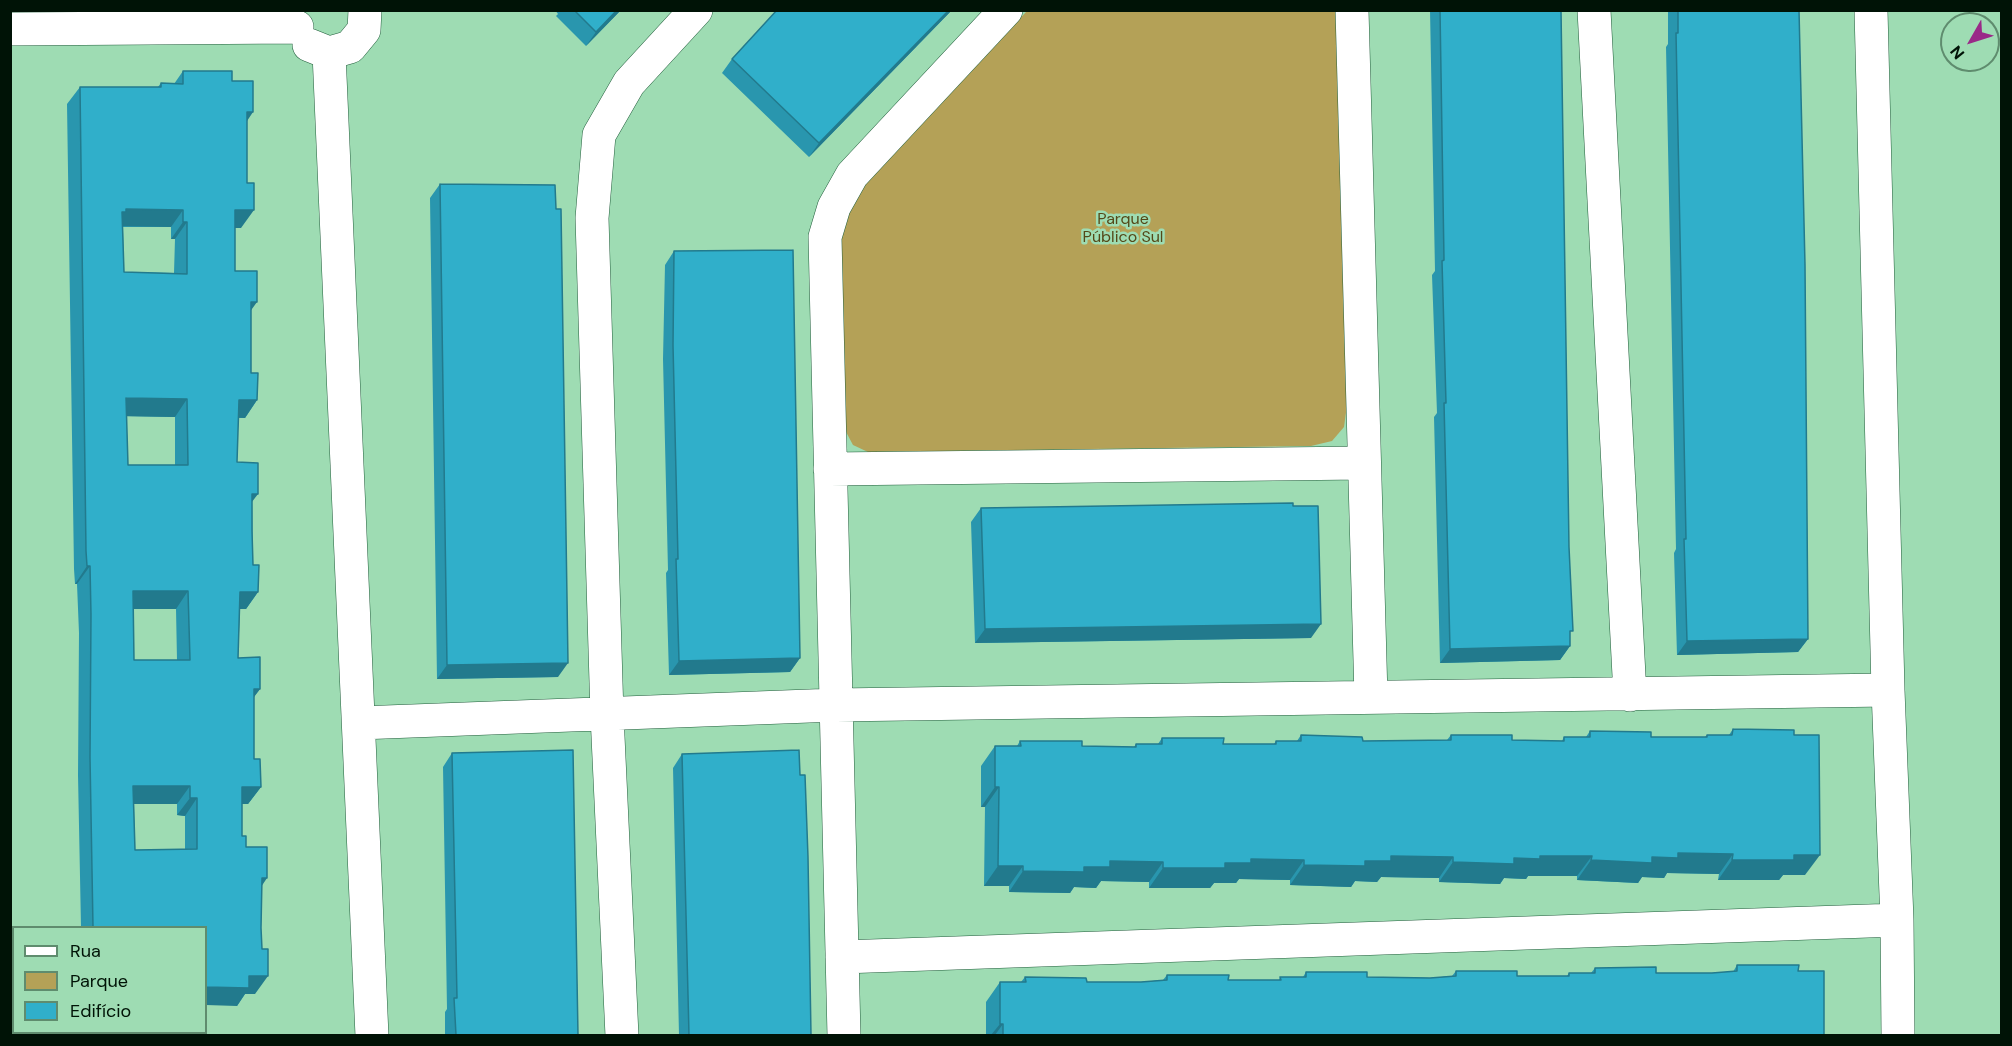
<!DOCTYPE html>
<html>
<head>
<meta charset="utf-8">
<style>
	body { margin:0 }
	#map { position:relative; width:2012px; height:1046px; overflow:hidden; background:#9edcb3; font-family:"DM Sans",sans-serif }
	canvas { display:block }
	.frame { position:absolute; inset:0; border:12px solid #001306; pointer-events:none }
	.legend { position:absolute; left:12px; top:926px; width:195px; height:108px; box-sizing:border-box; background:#9edcb3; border:2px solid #5f8c6e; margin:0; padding:8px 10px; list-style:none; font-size:18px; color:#001306 }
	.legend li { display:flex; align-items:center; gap:12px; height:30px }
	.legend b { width:30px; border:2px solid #5f8c6e }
	.north { position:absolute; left:1940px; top:12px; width:60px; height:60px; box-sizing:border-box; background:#9edcb3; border:2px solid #5f8c6e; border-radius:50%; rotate:231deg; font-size:16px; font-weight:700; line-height:24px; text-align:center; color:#001306 }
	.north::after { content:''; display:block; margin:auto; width:21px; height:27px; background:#9a2988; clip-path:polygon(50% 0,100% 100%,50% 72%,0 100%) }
</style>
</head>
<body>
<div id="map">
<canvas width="2012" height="1046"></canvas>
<div class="frame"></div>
<ul class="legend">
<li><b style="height:8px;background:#fff"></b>Rua</li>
<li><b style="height:16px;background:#b4a157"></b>Parque</li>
<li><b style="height:16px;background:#30afca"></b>Edifício</li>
</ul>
<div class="north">N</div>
</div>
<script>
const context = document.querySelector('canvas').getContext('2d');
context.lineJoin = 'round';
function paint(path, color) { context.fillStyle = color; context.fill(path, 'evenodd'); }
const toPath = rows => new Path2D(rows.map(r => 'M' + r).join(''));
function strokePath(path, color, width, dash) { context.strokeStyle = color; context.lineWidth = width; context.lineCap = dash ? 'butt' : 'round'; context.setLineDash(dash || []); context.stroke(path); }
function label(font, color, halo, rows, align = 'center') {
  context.font = font + ' "DM Sans",sans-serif'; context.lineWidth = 5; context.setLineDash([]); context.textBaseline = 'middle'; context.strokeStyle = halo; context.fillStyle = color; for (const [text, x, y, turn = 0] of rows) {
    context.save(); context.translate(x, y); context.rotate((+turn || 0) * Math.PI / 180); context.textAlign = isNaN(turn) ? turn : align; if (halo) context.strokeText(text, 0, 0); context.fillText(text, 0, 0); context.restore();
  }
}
paint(toPath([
	[1027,11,1337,11,1348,398,1344,427,1332,441,1311,446,868,452,853,445,845,430,839,237,848,206,881,163]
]), '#b4a157');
const minor = toPath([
	[1352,10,1371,697],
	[1594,10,1630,695],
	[1871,10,1888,690,1897,920,1898,1036],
	[10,29,297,27],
	[309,45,329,53,350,47,364,30,365,10],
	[329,53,372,1036],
	[830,469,1363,463],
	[359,723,836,705,1888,690],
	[842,957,1897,920],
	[10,968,11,1036],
	[622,1036,607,715,592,218,599,135,629,83,696,10],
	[844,1036,825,237,834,207,852,175,1006,10]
]);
strokePath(minor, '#225e3c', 34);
strokePath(minor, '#fff', 33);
paint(toPath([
	[555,10,621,10,586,46,556,16,558,14],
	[777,10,952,10,809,157,722,73,732,59],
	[1430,10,1561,10,1570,646,1560,660,1440,663,1434,417,1437,413,1432,275,1435,271],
	[1668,10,1799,10,1808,639,1798,652,1677,655,1674,553,1676,549,1666,47,1668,44],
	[183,71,232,81,247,120,241,228,235,228,235,271,251,310,251,373,257,400,245,418,238,418,237,462,252,502,253,565,258,592,246,609,240,609,238,658,260,689,254,697,254,759,261,787,248,804,242,804,242,836,246,847,261,886,255,994,245,994,237,1006,206,927,81,927,78,775,79,633,77,584,75,584,74,569,67,104,80,87,158,87,161,83,174,84],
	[123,227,171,227,171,239,175,239,174,273,124,272],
	[126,416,175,417,175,465,128,465],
	[133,609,176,609,177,660,134,660],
	[134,804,177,804,177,815,185,816,185,849,135,850],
	[440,184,558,677,437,679,430,198],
	[674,251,800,658,790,672,669,675,666,573,668,570,663,359,665,265],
	[1293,506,1311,638,975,643,971,522,981,508],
	[1733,729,1805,875,1783,875,1779,880,1718,880,1719,874,1667,873,1664,878,1642,877,1638,883,1577,880,1577,876,1528,876,1526,879,1504,878,1500,884,1439,882,1439,878,1381,877,1377,882,1355,881,1351,887,1290,885,1290,880,1239,879,1236,883,1214,883,1210,888,1149,888,1149,882,1101,881,1096,888,1074,887,1070,893,1009,892,1009,886,984,886,985,807,981,807,981,766,995,746,1017,746,1020,741,1082,746,1134,747,1136,744,1158,744,1162,738,1223,744,1274,744,1276,741,1297,741,1301,735,1363,741,1447,740,1451,735,1512,740,1562,741,1564,737,1586,737,1590,731,1651,737,1705,737,1707,735,1729,735],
	[452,753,578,1035,445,1035,445,1012,447,1009,443,767],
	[682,754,811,1035,679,1035,673,768],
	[1737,965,1798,971,1824,1035,986,1035,986,1002,1000,982,1021,982,1025,977,1087,982,1141,982,1163,980,1167,975,1228,980,1279,980,1280,977,1303,977,1306,972,1367,977,1430,978,1452,976,1456,971,1517,976,1567,976,1569,973,1591,973,1595,968,1656,973,1712,973,1733,972]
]), '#2996ae');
paint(toPath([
	[617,10,621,10,586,46,596,32],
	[949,10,952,10,809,157,819,143],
	[247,112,253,112,241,130],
	[126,209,183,210,171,227,116,226,122,212],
	[235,210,254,210,241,228,223,228],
	[183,222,187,222,175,239,171,239],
	[251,302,257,302,244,320],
	[126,398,187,399,175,417,113,416],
	[239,400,257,400,245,418,227,417],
	[252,494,258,494,245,511],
	[87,566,90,566,77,584,75,584],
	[133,591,188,591,176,609,120,609],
	[240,592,258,592,246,609,228,609],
	[1321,624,1311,638,975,643,985,629],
	[1808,639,1798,652,1677,655,1687,641],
	[1570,646,1560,660,1440,663,1450,649],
	[800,658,790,672,669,675,679,661],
	[568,663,558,677,437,679,447,665],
	[254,689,260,689,247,706],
	[133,786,190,786,177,804,121,804],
	[242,787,261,787,248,804,230,804],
	[995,787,999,787,985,807,981,807],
	[190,798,197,798,185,816,177,815],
	[1678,853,1733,854,1719,874,1667,873,1664,878,1642,877,1638,883,1577,880,1591,860],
	[1794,855,1820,855,1805,875,1783,875,1779,880,1718,880,1732,860],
	[1391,856,1453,857,1439,878,1381,877,1377,882,1355,881,1351,887,1290,885,1304,865,1365,861],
	[1540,856,1592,856,1577,876,1528,876,1526,879,1504,878,1500,884,1439,882,1453,862],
	[1251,859,1304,860,1290,880,1239,879,1236,883,1214,883,1210,888,1149,888,1163,868,1225,863],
	[1110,861,1163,862,1149,882,1101,881,1096,888,1074,887,1070,893,1009,892,1023,871,1084,867],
	[998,866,1023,866,1009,886,984,886],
	[262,878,267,878,255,896],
	[249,976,268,976,255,994,245,994,237,1006,206,1005,206,987],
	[1000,1024,1003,1024,995,1035,991,1035]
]), '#227a8d');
const building = toPath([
	[574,10,617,10,596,32,574,10],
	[777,10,949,10,819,143,732,59,777,10],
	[1440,10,1561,10,1569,547,1573,631,1570,631,1570,646,1450,649,1444,403,1446,403,1442,261,1444,260,1440,10],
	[1678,10,1799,10,1805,265,1808,639,1687,641,1684,539,1686,539,1676,33,1678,33,1678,10],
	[183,71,232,71,232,81,253,81,253,112,247,112,247,183,254,183,254,210,235,210,235,271,257,271,257,302,251,302,251,373,258,373,257,400,239,400,237,462,258,463,258,494,252,494,252,531,253,565,259,565,258,592,240,592,238,658,260,657,260,689,254,689,254,759,260,759,261,787,242,787,242,836,246,836,246,847,267,847,267,878,262,878,261,928,262,949,268,949,268,976,249,976,249,988,206,987,206,927,93,927,90,757,91,615,90,566,87,566,86,551,80,87,161,87,161,83,183,84,183,71],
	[126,209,183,210,183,222,187,222,187,274,124,272,122,212,126,212,126,209],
	[126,398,187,399,188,465,128,465,126,398],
	[133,591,188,591,190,660,134,660,133,591],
	[133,786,190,786,190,798,197,798,197,849,135,850,133,786],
	[440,184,555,185,556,209,561,209,568,663,447,665,440,184],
	[793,250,800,658,679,661,676,559,678,559,673,345,674,251,793,250],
	[1293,503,1293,506,1318,506,1321,624,985,629,981,508,1293,503],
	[1733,729,1794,730,1794,735,1819,735,1820,855,1794,855,1794,860,1732,860,1733,854,1678,853,1678,858,1652,857,1652,863,1591,860,1592,856,1540,856,1540,859,1514,858,1514,864,1453,862,1453,857,1391,856,1391,861,1365,861,1365,866,1304,865,1304,860,1251,859,1251,863,1225,863,1225,868,1163,868,1163,862,1110,861,1110,867,1084,867,1084,872,1023,871,1023,866,998,866,999,787,995,787,995,746,1021,746,1020,741,1082,741,1082,746,1136,747,1136,744,1162,744,1162,738,1224,738,1223,744,1276,744,1276,741,1301,741,1301,735,1362,737,1363,741,1451,740,1451,735,1512,735,1512,740,1564,741,1564,737,1590,737,1590,731,1651,732,1651,737,1707,737,1707,735,1732,735,1733,729],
	[573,750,578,1035,456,1035,454,998,457,998,452,753,573,750],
	[799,750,800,775,805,775,808,857,811,1035,689,1035,682,754,799,750],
	[1737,965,1799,965,1798,971,1824,971,1824,1035,1003,1035,1003,1024,1000,1024,1000,982,1026,982,1025,977,1086,978,1087,982,1141,982,1167,980,1167,975,1229,975,1228,980,1281,980,1280,977,1306,977,1306,972,1367,972,1367,977,1430,978,1456,976,1456,971,1517,971,1517,976,1569,976,1569,973,1595,973,1595,968,1656,967,1656,973,1712,973,1737,971,1737,965]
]);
paint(building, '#30afca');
strokePath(building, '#227a8d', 1.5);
label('16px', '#544818', '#9edcb3', [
	["Parque",1123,220],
	["Público Sul",1123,238]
]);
</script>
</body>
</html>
